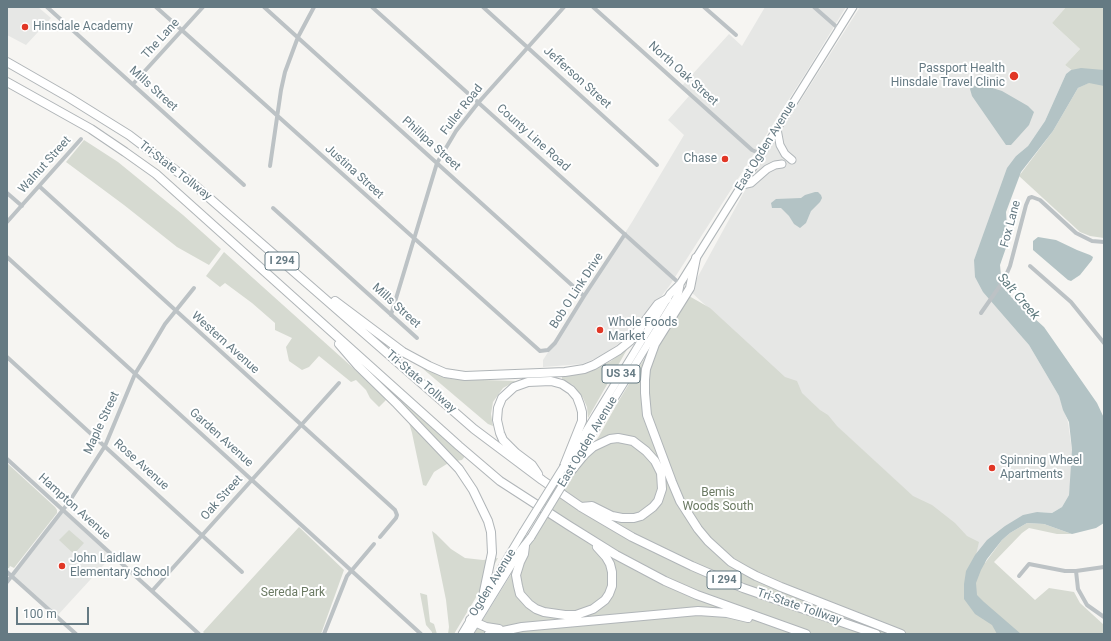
<!DOCTYPE html>
<html>
<head>
<meta charset="utf-8">
<style>
	body { margin:0 }
	#map { position:relative; width:1111px; height:641px; overflow:hidden; background:#f6f5f2; font-family:Roboto,sans-serif }
	canvas { display:block }
	.frame { position:absolute; inset:0; border:8px solid #657a83; pointer-events:none }
	.scale { position:absolute; left:16px; top:607px; width:73px; height:18px; box-sizing:border-box; border:2px solid #657a83; border-top:0; padding-left:5px; font-size:12px; line-height:14px; white-space:nowrap; color:#657a83; -webkit-text-stroke:3px #fff; paint-order:stroke }
</style>
</head>
<body>
<div id="map">
<canvas width="1111" height="641"></canvas>
<div class="frame"></div>
<div class="scale">100 m</div>
</div>
<script>
const context = document.querySelector('canvas').getContext('2d');
context.lineJoin = 'round';
function paint(path, color) { context.fillStyle = color; context.fill(path, 'evenodd'); }
const toPath = rows => new Path2D(rows.map(r => 'M' + r).join(''));
function strokePath(path, color, width, dash) { context.strokeStyle = color; context.lineWidth = width; context.lineCap = dash ? 'butt' : 'round'; context.setLineDash(dash || []); context.stroke(path); }
function label(font, color, halo, rows, align = 'center') {
  context.font = font + ' Roboto,sans-serif'; context.lineWidth = 4; context.setLineDash([]); context.textBaseline = 'middle'; context.strokeStyle = halo; context.fillStyle = color; for (const [text, x, y, turn = 0] of rows) {
    context.save(); context.translate(x, y); context.rotate((+turn || 0) * Math.PI / 180); context.textAlign = isNaN(turn) ? turn : align; if (halo) context.strokeText(text, 0, 0); context.fillText(text, 0, 0); context.restore();
  }
}
paint(toPath([
	[7,7,38,7,51,18,26,45,7,35],
	[765,7,846,7,807,71,670,285,648,314,627,337,604,355,582,364,543,367,543,360,632,222,684,135,668,120,689,96,680,88,729,34,742,46],
	[860,7,1066,7,1052,23,1080,49,1065,65,1071,70,1066,74,1045,121,1028,146,1016,156,974,260,1014,326,1029,345,1059,396,1068,422,1072,451,1072,469,1069,495,1062,507,1052,513,1037,512,976,555,690,291,755,172],
	[63,511,112,556,57,616,13,576]
]), '#e6e7e5');
paint(toPath([
	[1066,7,1104,7,1104,238,1090,236,1080,232,1019,176,1053,131,1078,88,1088,83,1065,65,1080,49,1052,23],
	[84,140,118,162,183,215,221,249,209,265,177,247,124,205,66,162],
	[224,252,381,393,386,400,379,407,370,398,366,390,356,380,351,382,319,356,309,367,302,370,289,361,286,347,292,338,275,330,275,323,252,303,225,283,220,287,206,276],
	[689,296,710,308,785,377,797,381,802,393,820,410,828,415,837,426,913,496,932,505,955,523,967,536,979,542,976,555,985,563,1002,540,1010,533,1027,523,1044,524,1072,534,1057,534,1029,528,1022,533,994,562,1035,600,1049,588,1074,592,1080,603,1104,625,1104,634,474,634,581,462,599,436,618,402,643,361],
	[628,348,625,353,588,418,587,407,583,398,573,385,562,380,562,377,591,371,611,361],
	[422,368,451,379,516,381,503,388,493,402,491,414,493,426,488,424],
	[393,389,466,455,462,460,450,462,434,472,426,486,423,485,412,433,404,406],
	[7,463,55,507,57,510,57,513,14,568,10,566,9,568,7,568],
	[299,527,344,570,321,634,205,634,203,632],
	[69,530,84,543,74,554,59,540],
	[432,531,436,534,451,549,465,558,483,560,498,558,475,599,454,634,448,634,449,627,446,600],
	[420,593,427,595,430,622,434,624,437,634,432,634,432,632,426,625]
]), '#d6dad1');
paint(toPath([
	[1081,68,1104,70,1104,86,1089,83,1078,88,1053,131,1021,172,1006,212,1008,242,1000,265,1001,276,1011,297,1044,327,1097,403,1104,418,1104,523,1096,528,1072,534,1044,524,1027,523,1010,533,1002,540,987,559,981,570,976,583,977,595,984,602,1021,634,997,634,992,625,975,614,964,599,964,584,966,571,975,555,987,540,1005,526,1023,515,1037,512,1052,513,1062,507,1069,495,1072,450,1069,422,1063,410,1059,396,1029,345,983,292,975,277,974,260,1007,168,1016,156,1028,146,1045,121,1066,74,1071,70],
	[983,85,1002,91,1028,106,1034,112,1029,125,1011,145,1006,145,972,96,970,89,972,86],
	[815,192,818,192,821,195,822,198,820,202,811,211,806,223,800,228,794,224,789,216,781,208,772,208,771,203,776,199,801,198,805,195],
	[1038,237,1056,240,1077,250,1090,255,1093,257,1092,260,1080,275,1071,281,1068,280,1033,250,1033,241]
]), '#b3c3c5');
const primary = toPath([
	[777,129,780,145,785,154,792,160],
	[742,185,751,183,767,169,775,165,782,164],
	[569,459,670,294,680,284,853,7],
	[577,459,678,295,680,285],
	[462,634,523,532],
	[469,634,520,551,531,537]
]);
const motorway = toPath([
	[7,62,68,97,129,135,191,182,474,429,542,480,581,507,632,537,692,566,743,588,876,634],
	[7,82,91,129,125,152,156,174,459,446,500,481,568,525,616,555,665,581,697,595,806,634],
	[696,258,690,288,655,344,646,369,645,380,645,393,647,415,672,482,680,501,698,529,708,541,731,562,745,570,756,576,781,587,901,634],
	[335,301,403,352,429,366,445,373,465,376,565,372,584,369,594,365,619,350,630,341,658,304,667,299],
	[339,344,358,366,397,404,459,469,473,490,488,521,491,532,492,553,482,601],
	[571,471,584,455,593,447,610,439,618,438,633,441,646,451,655,461,661,473,662,489,658,501,653,507,641,516,634,518,622,518,612,516,592,506,581,507],
	[538,474,532,465,516,453,503,440,500,433,497,420,498,408,502,398,514,387,528,382,551,381,562,384,571,390,577,397,580,405,582,412,582,421,564,466],
	[525,546,524,554,520,562,516,575,518,586,520,594,529,604,536,609,544,612,565,615,576,615,593,609,605,600,609,594,612,586,612,572,610,564,606,557,597,547],
	[470,620,486,627,499,629],
	[489,634,522,627,698,611,727,613,748,618]
]);
strokePath(primary, '#b0b6b9', 9);
strokePath(motorway, '#b0b5b8', 10);
strokePath(toPath([
	[47,7,244,185],
	[156,7,540,351,548,350,555,343,584,296,625,234],
	[264,7,584,296],
	[372,7,680,284],
	[483,7,657,165],
	[593,7,752,150,761,154],
	[704,7,736,35],
	[814,7,839,29],
	[133,84,203,7],
	[270,166,281,90,285,72,298,37,314,7],
	[39,186,395,510,397,515,396,518,380,537],
	[7,193,22,206],
	[273,208,417,338],
	[7,222,81,139],
	[7,257,421,634],
	[1030,266,1071,302,1104,343],
	[981,313,1004,280,1010,266,1026,205,1029,198,1032,197,1040,200,1076,233,1092,241,1104,242],
	[391,315,437,163,456,131,478,103,564,7],
	[7,357,242,572],
	[7,459,199,634],
	[1076,571,1078,589,1087,605,1104,617],
	[7,572,76,634],
	[1019,576,1029,564,1065,571,1076,571,1104,567],
	[7,582,69,502,105,446,135,374,143,361,165,324,194,288],
	[152,591,339,383],
	[324,634,347,576,374,544]
]), '#bcc2c5', 4);
strokePath(primary, '#fff', 7);
strokePath(motorway, '#fff', 8);
const primaryBridge = toPath([
	[523,532,564,466],
	[531,537,571,471]
]);
strokePath(primaryBridge, '#b0b6b9', 9, []);
strokePath(primaryBridge, '#fff', 7);
for (const [x, y, r, color] of [
	[25,27,4,"#e13726"],
	[1014,76,5,"#e13726"],
	[725,159,4,"#e13726"],
	[600,330,4,"#e13726"],
	[992,468,4,"#e13726"],
	[62,566,4,"#e13726"]
]) { const dot = new Path2D(); dot.arc(x, y, r, 0, 2 * Math.PI); context.fillStyle = color; context.fill(dot); strokePath(dot, '#fff', 1.5); }
for (const [x, y, w] of [
	[282,261,34],
	[621,374,38],
	[724,580,34]
]) { const box = new Path2D(); box.roundRect(x - w / 2, y - 9, w, 18, 3); context.fillStyle = '#fff'; context.fill(box); strokePath(box, '#657a83', 1); }
label('bold 11px', '#657a83', null, [
	["I 294",282,261],
	["US 34",621,374],
	["I 294",724,580]
]);
label('12px', '#657a83', '#fff', [
	["Hinsdale Academy",33,27],
	["Passport Health",1005,69,"right"],
	["Hinsdale Travel Clinic",1005,83,"right"],
	["Chase",717,159,"right"],
	["Whole Foods",608,323],
	["Market",608,337],
	["Spinning Wheel",1000,461],
	["Apartments",1000,475],
	["John Laidlaw",70,559],
	["Elementary School",70,573]
], 'left');
label('12px', '#657a83', '#fff', [
	["The Lane",161,39,-48],
	["North Oak Street",683,74,42],
	["Jefferson Street",577,78,42],
	["Mills Street",153,89,42],
	["Fuller Road",462,110,-52],
	["County Line Road",533,138,42],
	["Phillipa Street",431,144,42],
	["East Ogden Avenue",766,146,-58],
	["Walnut Street",45,165,-48],
	["Tri-State Tollway",175,171,38],
	["Justina Street",354,172,42],
	["Fox Lane",1011,224,-75],
	["Bob O Link Drive",577,291,-57],
	["Mills Street",396,306,42],
	["Western Avenue",225,343,42],
	["Tri-State Tollway",421,382,41],
	["Maple Street",102,423,-65],
	["Garden Avenue",221,438,42],
	["East Ogden Avenue",588,442,-59],
	["Rose Avenue",141,465,42],
	["Oak Street",222,498,-48],
	["Hampton Avenue",74,507,42],
	["Ogden Avenue",493,583,-58],
	["Tri-State Tollway",799,607,19]
]);
label('12px', '#6b7a63', '#fff', [
	["Bemis",718,493],
	["Woods South",718,507],
	["Sereda Park",293,593]
]);
label('italic 13px', '#607b7f', '#fff', [
	["Salt Creek",1018,297,49]
]);
</script>
</body>
</html>
